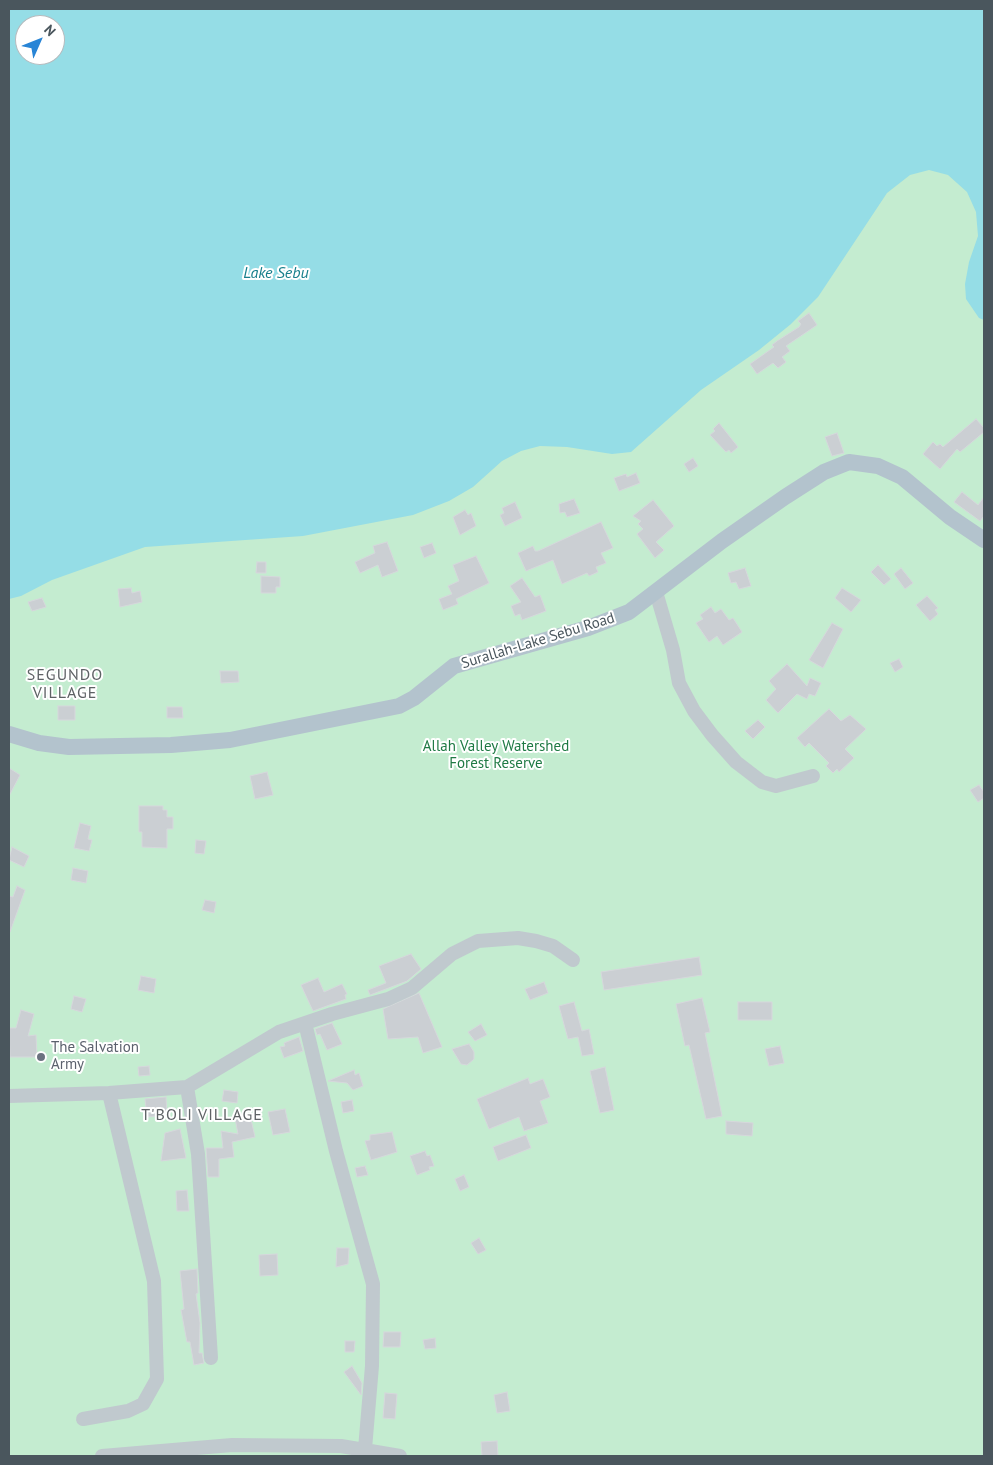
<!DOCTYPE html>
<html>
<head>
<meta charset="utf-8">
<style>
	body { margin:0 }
	#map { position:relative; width:993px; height:1465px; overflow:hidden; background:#f3f1f1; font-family:"PT Sans",sans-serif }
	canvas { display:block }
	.frame { position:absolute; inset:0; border:10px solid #4a565d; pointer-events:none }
	.north { position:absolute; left:15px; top:15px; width:50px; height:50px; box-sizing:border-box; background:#fff; border:1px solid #b7bbbe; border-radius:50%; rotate:46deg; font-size:14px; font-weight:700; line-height:20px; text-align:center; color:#4a565d }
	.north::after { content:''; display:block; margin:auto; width:18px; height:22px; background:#2885d6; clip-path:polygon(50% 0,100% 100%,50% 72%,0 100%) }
</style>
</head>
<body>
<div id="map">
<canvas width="993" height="1465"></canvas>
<div class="frame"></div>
<div class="north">N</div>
</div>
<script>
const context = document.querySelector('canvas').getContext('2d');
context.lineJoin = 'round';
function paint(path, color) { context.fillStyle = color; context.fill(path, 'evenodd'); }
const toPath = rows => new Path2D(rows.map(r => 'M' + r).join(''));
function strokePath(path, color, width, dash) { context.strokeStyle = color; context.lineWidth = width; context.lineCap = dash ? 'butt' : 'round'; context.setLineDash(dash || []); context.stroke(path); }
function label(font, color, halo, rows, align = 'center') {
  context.font = font + ' "PT Sans",sans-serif'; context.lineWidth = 4; context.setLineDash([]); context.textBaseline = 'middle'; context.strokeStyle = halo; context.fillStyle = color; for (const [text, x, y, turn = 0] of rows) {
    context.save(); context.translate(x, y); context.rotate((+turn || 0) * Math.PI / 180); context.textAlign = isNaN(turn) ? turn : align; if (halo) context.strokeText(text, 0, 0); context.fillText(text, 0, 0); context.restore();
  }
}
paint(toPath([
	[9,9,984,9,984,1456,9,1456],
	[25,25,55,25,55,55,25,55]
]), '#c4ecd0');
paint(toPath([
	[9,9,984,9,984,320,979,318,966,299,965,284,969,262,978,236,976,212,967,192,948,175,929,170,910,175,887,193,818,297,791,324,759,350,701,390,631,452,612,454,567,447,540,446,521,451,502,461,473,487,449,501,413,515,303,536,145,547,52,580,21,596,9,599],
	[25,25,55,25,55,55,25,55]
]), '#95dde6');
const building = toPath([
	[809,313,817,325,786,346,790,351,782,357,786,362,778,368,773,363,757,374,750,364,774,347,772,345,777,341,799,327,801,324,798,321,809,313],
	[976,419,984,428,984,432,960,452,957,449,940,469,923,454,933,442,937,446,940,444,943,447,976,419],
	[719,423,738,447,731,453,729,450,726,452,710,435,715,431,713,429,719,423],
	[837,433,844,453,832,456,825,437,837,433],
	[693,458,698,466,689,472,684,464,693,458],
	[636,473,640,483,619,491,614,478,626,474,627,477,636,473],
	[962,492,978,505,984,497,984,516,980,521,954,502,962,492],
	[574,499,580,513,567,517,565,512,560,513,559,504,574,499],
	[653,500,674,526,656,542,664,550,655,558,637,534,643,529,638,524,641,521,633,516,653,500],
	[515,502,522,518,505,526,500,515,504,513,502,508,515,502],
	[465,510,468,515,471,513,476,526,460,535,453,517,465,510],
	[601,522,613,548,601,553,606,563,596,567,598,572,589,576,587,573,562,584,553,560,526,571,518,553,533,546,535,551,538,551,601,522],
	[387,542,398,571,382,577,378,565,360,573,355,562,375,553,373,546,387,542],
	[432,543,436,553,424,558,420,547,432,543],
	[476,556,489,583,456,599,458,604,443,610,439,599,452,594,448,586,459,581,453,565,476,556],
	[257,562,266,562,266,573,256,573,257,562],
	[878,565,891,579,884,585,871,572,878,565],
	[745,568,751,586,739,589,736,582,731,583,728,573,745,568],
	[901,568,913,583,905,589,894,574,901,568],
	[261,576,280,577,280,587,276,587,276,593,261,593,261,576],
	[522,578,535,597,540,595,546,611,522,620,520,614,515,616,511,606,521,602,510,586,522,578],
	[131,588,132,593,140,591,142,602,120,607,118,589,131,588],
	[842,588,861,600,851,612,835,598,842,588],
	[927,596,938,608,935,610,938,614,930,621,916,605,927,596],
	[42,598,46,607,32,611,28,602,42,598],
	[711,607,715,613,721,609,729,620,733,618,742,632,723,645,717,636,709,642,696,623,703,619,700,615,711,607],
	[832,623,843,629,823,668,809,660,832,623],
	[899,659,903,667,895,672,890,663,899,659],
	[787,664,807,686,810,678,821,683,815,696,809,694,807,699,797,694,778,713,766,700,776,689,769,681,787,664],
	[220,671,238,671,239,682,221,683,220,671],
	[58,706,75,706,75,720,58,720,58,706],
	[167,707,182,707,183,718,167,718,167,707],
	[829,709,841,721,850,715,866,729,845,749,854,758,839,772,837,769,833,773,826,766,829,763,809,743,805,747,797,738,829,709],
	[758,720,765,727,753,739,745,731,758,720],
	[9,768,20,775,9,796,9,768],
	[267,772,273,795,255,799,250,776,267,772],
	[979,785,984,792,984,798,978,802,970,790,979,785],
	[139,806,163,806,163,810,167,810,167,817,173,817,173,829,167,829,167,848,142,847,142,832,139,832,139,806],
	[80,823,91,826,88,839,92,840,89,851,74,848,80,823],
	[196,840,206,841,204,854,195,853,196,840],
	[12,847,29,856,24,867,9,860,12,847],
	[73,868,88,871,86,883,71,880,73,868],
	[17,886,25,890,10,932,9,896,13,897,17,886],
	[205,900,216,902,214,913,202,910,205,900],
	[411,954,421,969,407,981,370,995,368,990,386,983,379,966,411,954],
	[699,957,702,975,604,990,601,972,699,957],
	[141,976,156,979,154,993,138,990,141,976],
	[318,978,324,992,342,984,347,994,345,995,346,999,313,1011,301,985,318,978],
	[544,982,548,993,530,1000,525,989,544,982],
	[419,993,442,1047,423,1053,418,1037,388,1039,383,1009,419,993],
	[74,996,86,999,82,1012,71,1009,74,996],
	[702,998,710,1032,705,1033,722,1116,706,1119,689,1045,685,1046,676,1004,702,998],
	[574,1002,582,1031,589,1029,594,1054,582,1056,578,1037,568,1039,559,1006,574,1002],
	[738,1002,772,1002,772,1020,738,1020,738,1002],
	[21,1010,34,1014,28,1036,36,1035,37,1057,10,1057,9,1028,16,1028,21,1010],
	[332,1023,342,1044,327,1050,320,1034,317,1035,315,1029,332,1023],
	[481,1024,487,1035,475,1041,468,1032,481,1024],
	[299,1037,303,1051,284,1058,280,1047,285,1046,284,1043,299,1037],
	[469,1044,474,1052,474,1059,467,1065,461,1064,452,1049,469,1044],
	[780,1046,784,1063,769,1066,765,1049,780,1046],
	[149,1066,150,1075,139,1076,138,1067,149,1066],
	[605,1067,614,1110,600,1113,590,1071,605,1067],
	[354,1070,355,1075,359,1073,363,1086,353,1090,347,1083,328,1081,354,1070],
	[528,1078,530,1084,543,1079,550,1097,540,1101,548,1123,524,1131,519,1117,489,1129,477,1099,528,1078],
	[224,1090,238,1092,237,1103,222,1101,224,1090],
	[166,1097,167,1115,147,1117,145,1099,166,1097],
	[352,1100,354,1111,343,1113,341,1102,352,1100],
	[285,1109,290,1132,273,1135,268,1112,285,1109],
	[250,1115,255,1137,232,1142,234,1157,219,1159,219,1177,208,1177,206,1148,223,1148,221,1131,238,1134,235,1118,250,1115],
	[726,1121,753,1123,752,1136,726,1134,726,1121],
	[180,1129,186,1158,161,1161,165,1133,180,1129],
	[392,1132,397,1152,371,1160,365,1141,370,1140,370,1135,392,1132],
	[526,1135,531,1148,498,1161,493,1147,526,1135],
	[425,1151,427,1156,430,1155,434,1166,429,1167,430,1170,417,1175,410,1156,425,1151],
	[365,1166,368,1175,357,1177,355,1168,365,1166],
	[464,1175,469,1187,460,1191,455,1179,464,1175],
	[187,1190,189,1211,177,1211,176,1191,187,1190],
	[479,1238,486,1250,478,1254,471,1243,479,1238],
	[337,1248,349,1248,348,1264,336,1267,337,1248],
	[277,1254,278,1275,260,1276,259,1255,277,1254],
	[197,1269,198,1293,196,1294,200,1323,199,1353,202,1353,204,1363,194,1365,190,1342,187,1342,181,1310,184,1309,180,1271,197,1269],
	[384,1332,401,1332,400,1347,383,1347,384,1332],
	[435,1338,436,1348,425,1349,423,1340,435,1338],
	[345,1341,355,1341,354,1352,345,1352,345,1341],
	[352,1366,362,1383,361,1395,344,1372,352,1366],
	[507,1392,510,1411,497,1413,494,1395,507,1392],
	[385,1393,397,1394,395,1419,383,1418,385,1393],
	[497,1441,498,1456,482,1456,481,1442,497,1441]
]);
paint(building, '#cbcfd3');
strokePath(building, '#d6d8dc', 1);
strokePath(toPath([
	[656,592,673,650,679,683,694,711,712,735,736,762,762,782,776,786,813,776],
	[305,1023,336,1151,373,1284,372,1366,365,1449],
	[187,1087,198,1154,211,1358],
	[9,1096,109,1093,187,1087,279,1032,332,1014,388,999,412,988,452,954,478,941,518,938,536,941,553,946,573,960],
	[83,1419,128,1411,143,1404,157,1379,154,1281,109,1093],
	[102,1456,232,1445,341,1446,400,1456]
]), '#c0c9ce', 14);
strokePath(toPath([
	[9,734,39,743,69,747,171,745,230,740,399,706,414,698,454,666,588,628,629,612,722,541,785,497,824,472,849,462,878,466,902,477,950,517,984,540]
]), '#b3c3cd', 16);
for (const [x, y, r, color] of [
	[41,1057,5,"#6b7280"]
]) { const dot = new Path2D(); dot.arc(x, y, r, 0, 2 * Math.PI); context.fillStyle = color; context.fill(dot); strokePath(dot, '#fff', 2); }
label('15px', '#4a565d', '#fff', [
	["Surallah-Lake Sebu Road",538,641,-17]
]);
label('15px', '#1f7a44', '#fff', [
	["Allah Valley Watershed",496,747],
	["Forest Reserve",496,764]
]);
label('15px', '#5b616d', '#fff', [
	["The Salvation",51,1048],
	["Army",51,1065]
], 'left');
label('italic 16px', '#177f8c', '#fff', [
	["Lake Sebu",276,273]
]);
context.letterSpacing = '1px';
label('16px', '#5e6265', '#fff', [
	["SEGUNDO",65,675],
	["VILLAGE",65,693],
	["T'BOLI VILLAGE",202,1115]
]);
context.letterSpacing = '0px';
</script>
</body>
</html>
